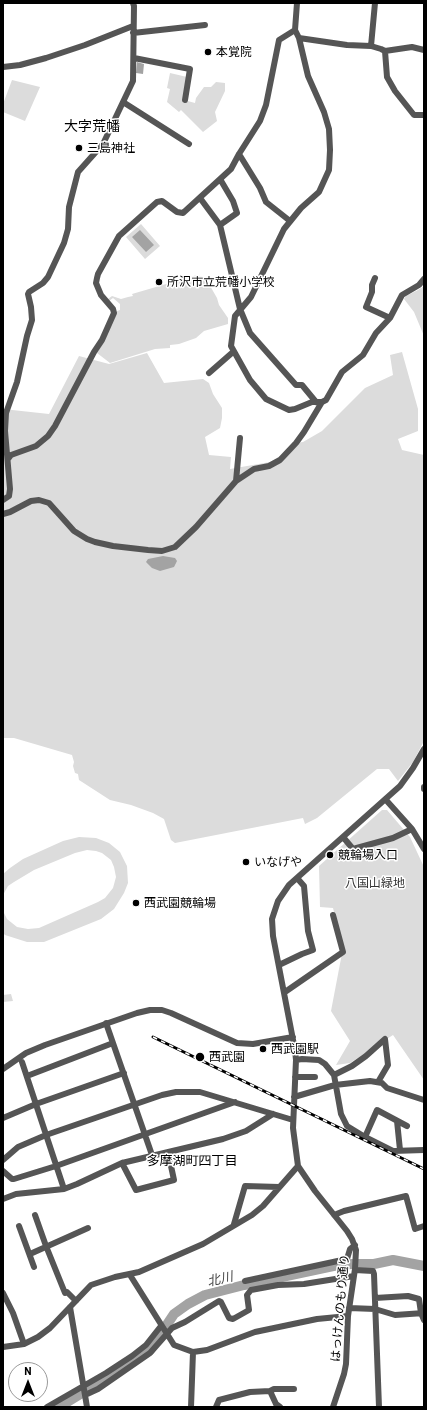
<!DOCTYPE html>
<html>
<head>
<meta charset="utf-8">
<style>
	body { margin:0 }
	#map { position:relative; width:427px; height:1410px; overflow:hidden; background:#fff; font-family:Barlow,sans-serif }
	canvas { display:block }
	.frame { position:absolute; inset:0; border:4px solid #000; pointer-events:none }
	.north { position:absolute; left:8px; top:1362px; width:40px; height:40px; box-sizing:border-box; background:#fff; border:1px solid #999; border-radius:50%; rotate:0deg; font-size:11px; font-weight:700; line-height:16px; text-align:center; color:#000 }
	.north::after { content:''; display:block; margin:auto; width:14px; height:18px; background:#000; clip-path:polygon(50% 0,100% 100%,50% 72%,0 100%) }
</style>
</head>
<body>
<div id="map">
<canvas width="427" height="1410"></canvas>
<div class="frame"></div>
<div class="north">N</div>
</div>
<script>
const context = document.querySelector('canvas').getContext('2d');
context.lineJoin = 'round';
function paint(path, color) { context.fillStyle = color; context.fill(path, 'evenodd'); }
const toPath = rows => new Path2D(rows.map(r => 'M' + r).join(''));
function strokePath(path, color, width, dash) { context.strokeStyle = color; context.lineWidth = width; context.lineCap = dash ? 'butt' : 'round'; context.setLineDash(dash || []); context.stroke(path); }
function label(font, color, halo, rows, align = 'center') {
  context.font = font + ' Barlow,"Noto Sans JP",sans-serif'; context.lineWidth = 3; context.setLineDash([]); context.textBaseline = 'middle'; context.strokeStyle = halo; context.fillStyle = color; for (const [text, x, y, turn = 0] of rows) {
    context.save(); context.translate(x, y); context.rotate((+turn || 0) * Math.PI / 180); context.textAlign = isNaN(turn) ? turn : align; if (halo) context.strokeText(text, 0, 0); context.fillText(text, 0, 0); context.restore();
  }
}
paint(toPath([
	[170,73,187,77,184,100,195,103,196,98,204,87,211,87,216,82,225,83,225,91,215,112,217,121,203,132,181,110,179,112,167,102,170,89,167,88],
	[12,80,40,87,25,121,3,112,3,104],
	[141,224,160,246,145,259,126,237],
	[197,275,203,277,209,284,217,298,219,305,228,318,228,324,204,331,196,338,179,344,170,345,170,348,155,349,110,363,97,353,104,341,117,311,120,310,120,304,113,298,109,301,108,299,112,296,121,299,128,297,133,296,132,294],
	[424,286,424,336,414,312,404,299,406,296,418,290],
	[402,352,418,409,418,431,398,439,402,450,424,455,424,741,413,762,398,781,389,769,377,769,317,818,305,824,303,818,175,843,171,840,164,819,153,813,131,805,110,800,79,780,78,774,75,773,73,766,74,762,72,755,14,738,3,738,3,409,49,414,79,356,109,364,147,353,164,383,203,379,209,383,213,394,222,408,222,418,220,428,205,437,209,455,231,457,230,469,270,462,289,451,296,443,303,442,322,431,365,388,393,375,390,355],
	[382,810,387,810,410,837,424,867,424,1080,393,1035,350,1063,336,1065,350,1041,331,1011,343,948,333,908,320,907,319,866],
	[79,837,96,838,109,843,120,852,127,866,128,883,124,893,114,909,101,919,44,942,27,942,5,935,3,933,3,911,7,919,17,927,28,929,39,928,98,902,105,898,113,888,116,877,114,867,111,860,102,853,96,851,87,850,75,853,34,870,14,882,8,886,3,895,3,874,10,868,23,859,63,841],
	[11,994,13,1001,3,1002,3,995]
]), '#dcdcdc');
paint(toPath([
	[137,62,144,64,143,74,136,73],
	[140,230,154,245,146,252,132,237],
	[163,556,175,558,177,561,174,567,160,571,152,568,146,562,148,559]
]), '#a3a3a3');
strokePath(toPath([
	[59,1407,105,1379,150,1350,174,1314,188,1304,205,1295,244,1285,338,1265,352,1264,374,1264,393,1260,424,1266]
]), '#a3a3a3', 10);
strokePath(toPath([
	[297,3,295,30,299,38,308,76,324,112,329,129,330,150,329,170,319,192,301,208,284,229,251,297,235,316,231,346,250,380,266,399,289,410,295,409,312,402,322,402],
	[133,33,205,25],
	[299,38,347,45,371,46,381,49,385,51,387,77,395,91,414,115,424,115],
	[371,46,375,3],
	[385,51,412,47,424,50],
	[134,58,190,69,185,100],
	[3,67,20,65,46,58,85,45,133,26],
	[123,102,189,144],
	[239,154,260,188,266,202,290,221],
	[200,198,220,225,240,309,250,333,296,385,302,385,316,402],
	[220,225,237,213,233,201,220,179],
	[375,278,372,285,372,292,366,307,390,318],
	[209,373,233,352],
	[8,459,11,455,36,446,48,436,55,426,94,352,102,340,114,313,113,309,101,295,96,283,97,278,98,274,119,236,157,202,162,201,177,212,183,213,231,169,239,154,260,121,266,105,279,40,295,30],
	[236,481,240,438],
	[3,500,9,496,10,489,5,431,6,413,17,382,27,336,32,320,31,307,28,294,29,292,43,283,48,277,64,243,68,229,69,207,78,172,103,144,133,81,134,6,133,3],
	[3,514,10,512,31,501,39,500,49,503,74,531,87,539,95,542,113,546,148,550,162,551,175,547,196,527,236,481,254,469,269,466,280,460,296,443,304,432,322,402,326,400,342,372,363,355,376,333,390,318,402,295,419,285,424,279],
	[424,787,424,789],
	[386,800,412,829,424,849],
	[343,837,353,849,393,838,412,829],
	[279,965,302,954,313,950,308,931,304,886,297,878],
	[285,992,343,952,333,915],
	[106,1023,152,1155],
	[296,1060,302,1059,319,1060,325,1064,334,1075,341,1114,347,1126,365,1137,393,1151,424,1150],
	[22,1062,64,1189],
	[3,1069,26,1053,45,1045,137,1013,150,1010,162,1010,171,1013,237,1043,253,1044,293,1037],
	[334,1075,352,1066,366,1056,385,1039,388,1065,378,1082],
	[27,1076,113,1043],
	[295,1077,315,1077],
	[294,1097,335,1085,370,1081,382,1083,387,1088,424,1100],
	[3,1118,36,1104,124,1073],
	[397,1121,400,1150],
	[365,1137,377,1110,407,1126],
	[3,1160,18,1147,46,1135,162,1095,176,1092,200,1092,293,1120],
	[122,1163,136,1190,174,1180,168,1152],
	[3,1171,12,1179,14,1179,56,1166,235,1102],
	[3,1199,16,1194,64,1189,77,1184,122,1163,223,1139,246,1131,273,1114],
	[35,1215,46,1246,65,1293,67,1292,76,1301],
	[334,1215,344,1211,406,1196,415,1229,424,1226],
	[234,1224,245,1186,279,1187],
	[19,1226,34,1267],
	[30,1254,88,1228],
	[355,1270,373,1271,374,1274,379,1407],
	[130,1275,174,1345,193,1352,207,1350,255,1332,317,1319,348,1316],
	[245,1281,347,1259,350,1249,355,1245],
	[3,1293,13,1313,24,1344],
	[375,1298,408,1296,419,1299,421,1313,424,1320],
	[70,1307,87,1407],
	[349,1308,375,1309,395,1315,424,1313],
	[3,1347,24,1344,38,1337,50,1328,91,1285,115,1277,139,1272,203,1244,252,1215,263,1206,298,1166],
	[270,1391,274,1389,294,1389],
	[85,1395,98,1389,150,1353,172,1328,185,1322,219,1301,221,1302,229,1318,233,1319,249,1310,247,1295,251,1290,278,1285,304,1284,354,1276],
	[47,1407,106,1373,132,1356,146,1345,161,1326],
	[191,1407,193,1352],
	[216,1407,219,1400,250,1392,270,1391,276,1404,280,1407],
	[333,1407,344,1374,346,1364,348,1316,355,1269,356,1250,352,1239,347,1231,315,1191,298,1166,293,1128,296,1060,295,1050,273,936,272,919,278,901,289,885,400,786,413,768,424,749]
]), '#555', 6);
const rail = toPath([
	[153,1037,424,1169]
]);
strokePath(rail, '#000', 3);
strokePath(rail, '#fff', 1.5, [4.5]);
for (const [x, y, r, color] of [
	[208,52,4,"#000"],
	[79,148,4,"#000"],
	[159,282,4,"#000"],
	[330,855,4,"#000"],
	[246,862,4,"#000"],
	[136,903,4,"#000"],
	[263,1049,4,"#000"],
	[200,1057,5,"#000"]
]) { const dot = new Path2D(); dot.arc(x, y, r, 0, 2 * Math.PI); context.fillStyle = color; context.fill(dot); strokePath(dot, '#fff', 1.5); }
label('12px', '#000', '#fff', [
	["本覚院",216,52],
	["三島神社",87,148],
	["所沢市立荒幡小学校",167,282],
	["競輪場入口",338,855],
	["いなげや",254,862],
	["西武園競輪場",144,903],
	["西武園駅",271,1049],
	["西武園",209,1057]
], 'left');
label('12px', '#333', '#fff', [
	["八国山緑地",375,883]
]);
label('12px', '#000', '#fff', [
	["はっけんのもり通り",340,1308,-85]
]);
label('13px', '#000', '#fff', [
	["多摩湖町四丁目",192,1161]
]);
label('italic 13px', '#444', '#fff', [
	["北川",220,1279,-13]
]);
label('14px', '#000', '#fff', [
	["大字荒幡",92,126]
]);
</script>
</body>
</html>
